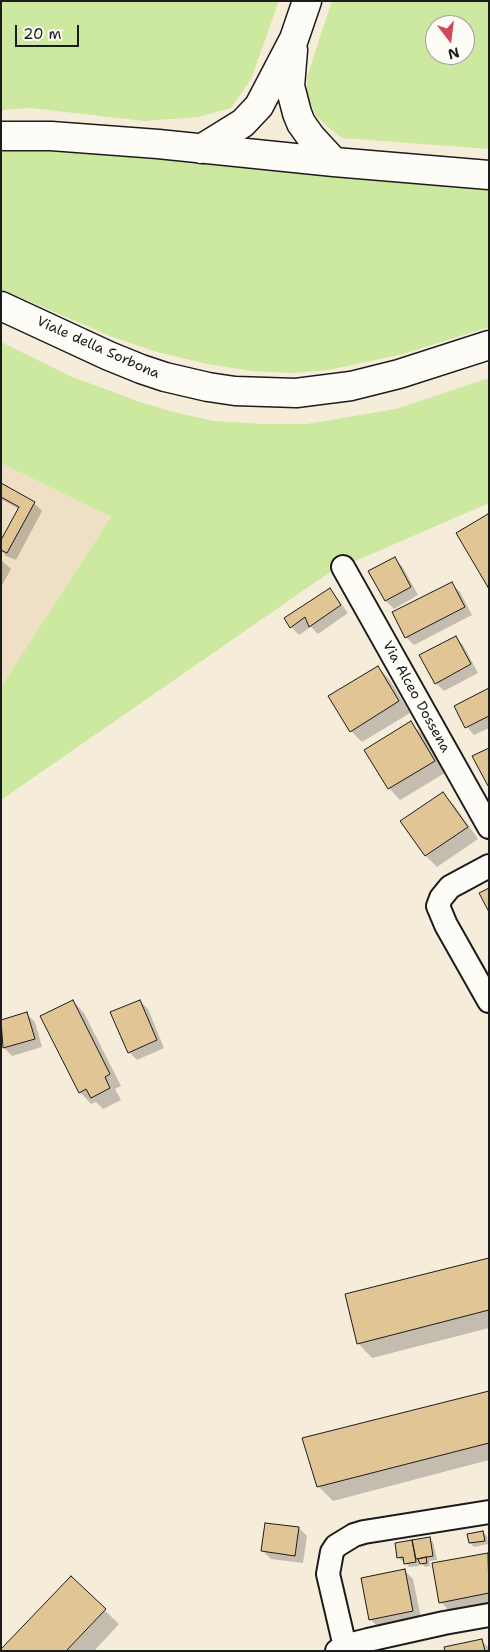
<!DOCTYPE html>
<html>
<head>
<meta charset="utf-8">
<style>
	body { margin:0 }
	#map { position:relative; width:490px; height:1652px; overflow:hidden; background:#f5ecda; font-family:"Shantell Sans",sans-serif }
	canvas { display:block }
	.frame { position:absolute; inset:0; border:2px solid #1c1c1c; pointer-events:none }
	.north { position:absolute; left:425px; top:15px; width:50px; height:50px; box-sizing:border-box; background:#fdfcf7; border:1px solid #a3a29f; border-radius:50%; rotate:165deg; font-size:14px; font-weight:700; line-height:20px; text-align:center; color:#1c1c1c }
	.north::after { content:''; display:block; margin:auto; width:18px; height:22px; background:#d1495b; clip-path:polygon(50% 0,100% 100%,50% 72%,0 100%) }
	.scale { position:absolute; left:15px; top:25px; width:64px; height:22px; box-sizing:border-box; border:2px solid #1c1c1c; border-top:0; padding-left:6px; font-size:15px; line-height:18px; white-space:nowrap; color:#1c1c1c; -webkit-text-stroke:4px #fdfcf7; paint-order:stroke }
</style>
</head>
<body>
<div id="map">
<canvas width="490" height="1652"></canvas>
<div class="frame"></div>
<div class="north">N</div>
<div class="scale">20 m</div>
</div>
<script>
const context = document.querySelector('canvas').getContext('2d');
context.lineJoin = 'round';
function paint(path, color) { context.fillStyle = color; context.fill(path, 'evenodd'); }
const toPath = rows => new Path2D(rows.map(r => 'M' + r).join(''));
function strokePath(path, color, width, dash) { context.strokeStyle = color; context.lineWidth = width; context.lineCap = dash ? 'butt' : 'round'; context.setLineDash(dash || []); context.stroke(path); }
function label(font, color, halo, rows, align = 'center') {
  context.font = font + ' "Shantell Sans",sans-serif'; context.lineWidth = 4; context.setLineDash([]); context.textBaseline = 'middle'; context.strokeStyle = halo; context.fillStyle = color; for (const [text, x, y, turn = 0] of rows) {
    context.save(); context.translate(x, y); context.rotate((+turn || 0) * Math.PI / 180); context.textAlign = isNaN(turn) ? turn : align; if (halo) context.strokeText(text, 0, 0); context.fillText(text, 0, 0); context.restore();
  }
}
paint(toPath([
	[1,463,111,517,1,687]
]), '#efe0c5');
paint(toPath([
	[1,1,279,1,251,79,231,108,198,117,144,121,31,108,1,110],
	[332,1,489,1,489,149,342,138,328,127,316,116,307,97,307,77],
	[435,25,465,25,465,55,435,55],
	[56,147,489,187,489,327,403,354,328,370,293,373,252,371,207,364,157,352,110,336,1,289,1,152],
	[1,342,72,377,143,403,177,413,214,421,263,424,307,424,396,409,489,378,489,503,330,572,1,800,1,687,111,517,1,463]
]), '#cde89f');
paint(toPath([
	[1,485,34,503,42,511,16,560,6,556,1,550,1,543,19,509,1,499],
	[394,558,402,566,418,595,394,609,386,601],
	[1,560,11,569,1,587],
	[452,584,460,592,472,615,414,645,406,637],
	[330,590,337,598,348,613,318,634,311,627,299,635,291,627],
	[455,637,463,645,478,673,444,691,436,683],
	[378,667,389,679,410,713,362,742,351,731],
	[489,690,489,728,474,735,467,727,456,706],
	[411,723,422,734,445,773,400,800,389,788],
	[443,793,454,805,478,839,437,867,426,856,402,822],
	[73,1001,84,1013,121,1086,115,1089,121,1100,103,1109,96,1102,91,1104,80,1092],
	[140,1001,148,1009,164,1048,137,1060,129,1052],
	[27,1014,35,1022,42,1047,12,1056,4,1048,1,1040,1,1021],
	[489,1259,489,1328,372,1358,358,1343],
	[489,1392,489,1460,333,1501,318,1486],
	[299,1528,307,1536,303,1563,271,1559,263,1551],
	[483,1533,487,1536,488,1544,474,1547,470,1543],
	[430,1538,433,1542,437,1560,429,1561,430,1566,425,1567,419,1561,419,1566,409,1567,405,1561,402,1561,398,1557,396,1544],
	[488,1554,489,1555,489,1607,452,1614,441,1602],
	[405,1571,413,1579,421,1618,378,1627,370,1619],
	[71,1578,119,1624,94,1651,1,1651],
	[481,1640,489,1648,489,1651,446,1651]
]), '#0003');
const building = toPath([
	[1,483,35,502,7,553,1,550,1,540,19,507,1,497,1,483],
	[488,514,489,515,489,589,456,533,488,514],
	[395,557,411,587,385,601,368,571,395,557],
	[452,582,465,607,405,638,392,612,452,582],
	[330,588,341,605,309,627,305,617,290,628,284,618,330,588],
	[456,636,471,664,435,684,419,655,456,636],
	[378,666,399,701,350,732,328,696,378,666],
	[489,688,489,716,465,728,454,706,489,688],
	[411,721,435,761,388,789,364,750,411,721],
	[489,748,489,786,488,786,472,756,489,748],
	[443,792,468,827,425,856,400,821,443,792],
	[489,888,489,912,479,893,489,888],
	[73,1000,110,1074,105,1077,110,1088,91,1098,86,1089,79,1093,40,1016,73,1000],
	[140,1000,157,1040,128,1053,110,1012,140,1000],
	[27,1012,35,1039,3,1048,1,1020,27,1012],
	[489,1258,489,1310,357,1344,345,1294,489,1258],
	[489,1391,489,1443,317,1487,302,1438,489,1391],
	[265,1523,299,1527,295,1556,261,1551,265,1523],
	[483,1531,485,1541,469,1543,467,1534,483,1531],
	[430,1537,433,1556,416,1559,412,1540,430,1537],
	[412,1540,416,1562,404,1564,403,1557,397,1558,395,1543,412,1540],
	[488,1553,489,1593,439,1603,432,1563,488,1553],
	[426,1557,427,1563,420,1564,418,1559,426,1557],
	[405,1569,413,1611,369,1620,361,1578,405,1569],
	[71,1576,106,1609,66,1651,1,1651,1,1649,71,1576],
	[482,1639,485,1651,445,1651,444,1647,482,1639]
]);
paint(building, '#e1c595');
strokePath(building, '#1c1c1c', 1);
const minor = toPath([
	[343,567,489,827],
	[489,866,450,887,441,898,438,906,446,925,489,1001],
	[337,1651,344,1646,368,1640,444,1623,489,1615],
	[346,1651,328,1574,332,1552,336,1546,354,1535,364,1532,489,1512]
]);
const tertiary = toPath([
	[293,50,290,86,297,113,301,123,311,137,334,162],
	[1,136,51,136,158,144,334,162,489,175],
	[201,149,243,123,259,106,294,39,307,1],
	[1,306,109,356,141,369,165,377,208,387,235,391,296,393,351,386,399,374,489,345]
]);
strokePath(minor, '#1c1c1c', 26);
strokePath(tertiary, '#1c1c1c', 31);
strokePath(minor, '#fdfcf7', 22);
strokePath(tertiary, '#fdfcf7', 28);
label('14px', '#1c1c1c', '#fdfcf7', [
	["Viale della Sorbona",98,348,24],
	["Via Alceo Dossena",416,697,61]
]);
</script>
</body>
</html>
